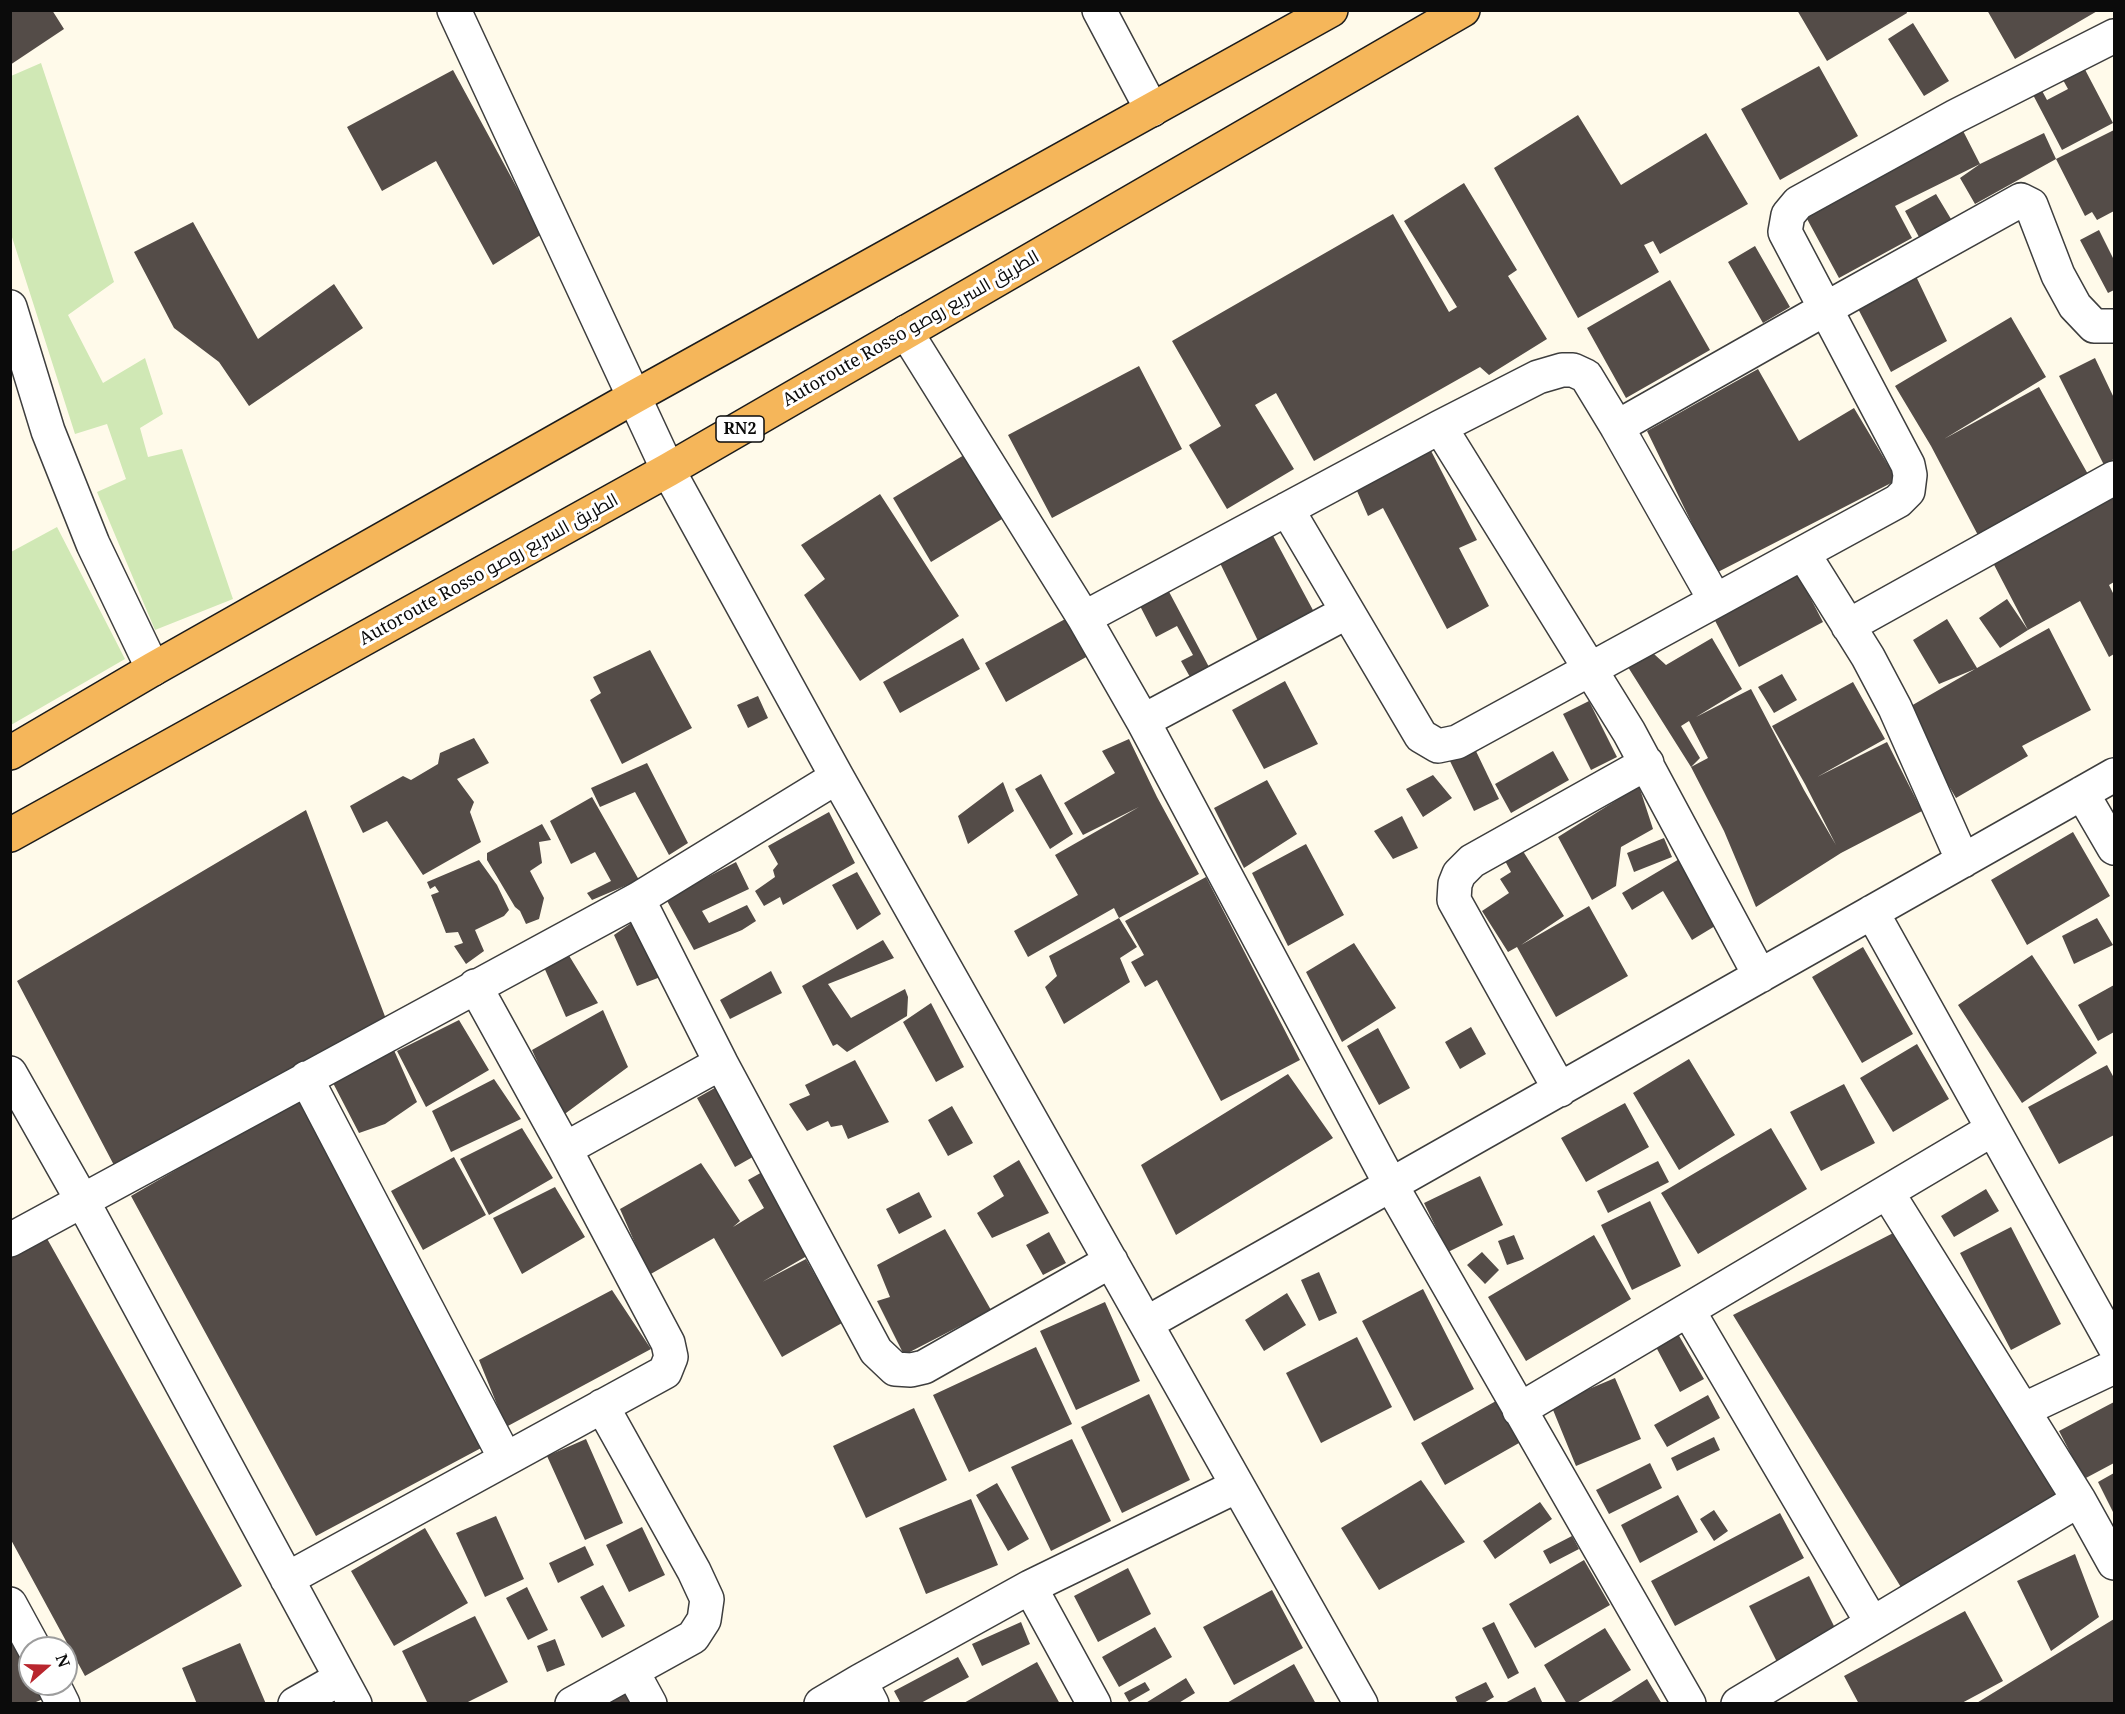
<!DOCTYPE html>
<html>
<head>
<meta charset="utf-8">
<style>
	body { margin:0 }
	#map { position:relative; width:2125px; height:1714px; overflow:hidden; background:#fffaea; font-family:"Noto Serif",serif }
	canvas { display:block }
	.frame { position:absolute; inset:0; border:12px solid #0b0b0b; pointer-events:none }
	.north { position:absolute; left:18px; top:1636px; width:60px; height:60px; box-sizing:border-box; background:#fff; border:2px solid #9d9d9d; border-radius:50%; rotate:70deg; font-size:16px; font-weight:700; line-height:24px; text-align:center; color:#0b0b0b }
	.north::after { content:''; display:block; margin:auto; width:21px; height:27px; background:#b9262e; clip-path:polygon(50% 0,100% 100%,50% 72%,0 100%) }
</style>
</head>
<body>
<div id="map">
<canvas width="2125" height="1714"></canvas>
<div class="frame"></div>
<div class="north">N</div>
</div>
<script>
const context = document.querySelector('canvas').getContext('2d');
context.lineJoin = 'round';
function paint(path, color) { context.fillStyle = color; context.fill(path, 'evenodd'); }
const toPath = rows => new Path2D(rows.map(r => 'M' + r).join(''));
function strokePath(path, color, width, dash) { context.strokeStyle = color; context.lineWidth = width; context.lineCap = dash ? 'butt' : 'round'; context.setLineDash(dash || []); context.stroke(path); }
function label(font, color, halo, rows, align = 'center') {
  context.font = font + ' "Noto Serif",Cairo,serif'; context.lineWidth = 6; context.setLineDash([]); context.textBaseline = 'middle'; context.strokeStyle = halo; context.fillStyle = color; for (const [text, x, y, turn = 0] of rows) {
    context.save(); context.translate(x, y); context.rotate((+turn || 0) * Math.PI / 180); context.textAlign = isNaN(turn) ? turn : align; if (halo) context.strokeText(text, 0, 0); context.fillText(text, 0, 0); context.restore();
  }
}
paint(toPath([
	[41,63,114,282,68,315,103,383,145,358,163,414,140,428,148,457,182,449,233,599,155,630,97,492,126,479,107,424,75,434,11,234,11,76],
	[57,527,125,659,11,725,11,552]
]), '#d0e8b5');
paint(toPath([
	[10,10,52,10,64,29,10,65],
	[1797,10,1906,10,1907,13,1827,61],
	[1987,10,2099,10,2015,59],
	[1913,23,1949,81,1924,96,1888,39],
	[2080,60,2113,123,2062,150,2031,91,2040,87,2047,100,2068,89,2058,71],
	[1819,66,1858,136,1780,180,1741,109],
	[453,70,542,234,493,265,436,161,382,191,347,127],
	[1578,115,1621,185,1706,133,1748,204,1660,254,1653,241,1644,245,1659,272,1578,318,1494,168],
	[1958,121,1980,164,1895,206,1912,238,1839,278,1800,206],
	[2114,130,2114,211,2097,220,2092,212,2085,216,2056,159],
	[2044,133,2056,159,1975,204,1960,178,1980,164],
	[1464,183,1517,270,1508,276,1547,339,1489,375,1480,367,1314,461,1276,393,1255,405,1294,469,1227,509,1189,445,1221,426,1172,341,1393,214,1449,312,1462,304,1457,307,1404,221],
	[1936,194,1951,219,1919,237,1905,211],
	[193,222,258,339,334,284,363,328,249,406,219,362,174,328,134,252],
	[2099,230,2114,260,2114,290,2108,293,2080,240],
	[1755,246,1790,307,1763,323,1728,262],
	[1913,270,1947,341,1891,372,1854,301],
	[1670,280,1710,350,1626,398,1587,328],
	[2011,317,2046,377,1944,439,2039,387,2089,476,1980,539,1931,446,1895,386],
	[2095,358,2114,398,2114,459,2104,465,2059,376],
	[1139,366,1182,449,1052,518,1008,435],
	[1758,369,1799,441,1854,408,1897,480,1716,573,1647,431],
	[1428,445,1477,540,1459,548,1489,606,1447,629,1383,508,1368,516,1357,491],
	[964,455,1002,519,931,562,893,498],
	[2114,489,2114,582,2109,585,2114,595,2114,654,2109,657,2080,601,2028,630,1991,559],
	[880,494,959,616,860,681,804,595,825,579,801,545],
	[1271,532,1314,612,1259,643,1219,561],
	[1793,565,1823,622,1739,667,1709,609],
	[1167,588,1209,667,1190,677,1181,661,1193,655,1177,626,1156,637,1139,604],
	[2007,599,2028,630,2000,648,1979,618],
	[1067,618,1088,656,1006,702,985,663],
	[1947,619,1977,668,2049,628,2091,710,2022,746,2028,756,1956,798,1904,710,1975,669,1939,684,1913,640],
	[963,638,980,669,900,713,883,682],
	[1712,638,1742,689,1696,717,1751,689,1804,790,1836,845,1805,784,1772,726,1853,682,1885,739,1817,777,1887,742,1922,811,1841,853,1756,907,1724,831,1691,767,1708,758,1689,721,1681,726,1700,758,1691,767,1621,656,1642,643,1666,665],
	[650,650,692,728,622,764,590,700,601,693,593,677],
	[1782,674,1797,700,1774,713,1758,687],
	[1285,681,1318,744,1264,769,1232,710],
	[758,696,768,718,748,728,737,705],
	[1589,701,1617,757,1591,770,1563,714],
	[474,738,489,763,457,779,474,802,470,812,481,842,423,875,387,821,363,833,350,806,403,776,411,780,438,764,440,753],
	[1129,739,1157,797,1199,874,1119,918,1114,908,1028,957,1014,931,1078,895,1055,855,1139,807,1083,835,1064,803,1115,773,1102,751],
	[1474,747,1499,799,1474,811,1449,759],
	[1553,751,1569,780,1511,813,1495,784],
	[647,763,688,843,669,855,635,792,600,807,591,788],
	[1041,774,1073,834,1050,849,1015,789],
	[1433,775,1452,798,1423,817,1406,789],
	[1267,780,1297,834,1244,868,1214,808],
	[1003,782,1014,811,968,844,958,816],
	[1639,786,1653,829,1621,847,1616,886,1592,900,1558,837],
	[592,797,639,880,592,900,587,893,611,881,595,852,571,864,550,821],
	[306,810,386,1019,116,1169,17,981],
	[829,812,855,863,783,905,780,897,764,906,755,891,775,877,773,870,778,864,768,846],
	[1402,816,1418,848,1393,859,1374,831],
	[542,824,551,840,539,842,542,863,530,871,544,898,539,919,526,924,520,911,515,907,487,860,487,853],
	[2073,832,2110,896,2027,945,1991,880],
	[1664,838,1672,857,1634,872,1627,853],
	[1306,844,1344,915,1288,946,1252,873],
	[1521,848,1564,916,1521,945,1589,906,1628,976,1556,1017,1517,947,1508,952,1482,911,1509,893,1500,879,1511,872,1504,859],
	[1681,858,1720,923,1692,940,1663,891,1632,910,1622,893],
	[479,860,497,885,509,910,504,916,475,930,484,951,466,964,454,946,463,943,458,932,446,933,431,895,439,892,435,886,430,889,427,882],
	[736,862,749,889,702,911,709,923,747,905,756,921,742,930,694,950,666,899],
	[857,872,881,914,857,930,832,885],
	[1206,877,1300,1060,1221,1101,1157,980,1145,987,1131,962,1144,955,1125,921],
	[1119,918,1137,947,1120,958,1130,982,1064,1024,1045,987,1057,976,1049,956],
	[2097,918,2113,945,2074,964,2062,936],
	[637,919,663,976,637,986,614,935],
	[883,940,894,958,828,984,851,1018,905,989,908,997,907,1016,847,1052,837,1044,833,1046,802,986],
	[1354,943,1396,1008,1342,1042,1306,972],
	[1863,947,1913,1034,1862,1063,1812,977],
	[565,949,598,1003,566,1017,543,965],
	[2032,955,2097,1053,2022,1103,1958,1005],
	[771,971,782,993,730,1019,720,1000],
	[2114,985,2114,1032,2098,1041,2078,1005],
	[931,1003,964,1067,936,1082,903,1022],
	[603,1010,628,1067,562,1116,532,1050],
	[459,1020,489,1070,426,1107,397,1051],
	[1471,1027,1486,1054,1460,1069,1445,1042],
	[1378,1028,1410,1088,1379,1105,1347,1046],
	[1917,1044,1949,1099,1893,1132,1860,1078],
	[393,1048,417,1102,385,1124,359,1133,333,1083],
	[1689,1059,1735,1135,1679,1170,1633,1093],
	[855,1060,889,1122,848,1139,842,1125,831,1127,828,1121,807,1131,789,1104,810,1095,805,1085],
	[2107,1065,2114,1078,2114,1135,2059,1164,2028,1107],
	[1288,1074,1333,1138,1176,1235,1141,1165],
	[494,1079,521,1119,451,1152,432,1111],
	[1844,1084,1875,1143,1821,1171,1790,1112],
	[720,1085,758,1154,735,1167,697,1098],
	[300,1098,483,1447,316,1536,131,1196],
	[1625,1103,1649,1147,1586,1182,1561,1138],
	[952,1106,973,1143,948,1156,928,1120],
	[522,1128,553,1178,489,1215,460,1159],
	[1771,1128,1807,1189,1698,1254,1661,1193],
	[454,1157,486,1215,423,1250,391,1191],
	[1019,1160,1049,1213,992,1238,977,1213,1004,1196,993,1176],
	[1658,1161,1669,1182,1608,1213,1597,1191],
	[701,1163,740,1221,733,1227,764,1208,748,1180,764,1171,812,1253,762,1282,806,1259,842,1323,782,1357,714,1238,649,1275,620,1209],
	[1480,1176,1503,1225,1448,1252,1424,1203],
	[555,1187,585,1237,522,1274,493,1218],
	[1986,1189,1999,1211,1954,1237,1941,1216],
	[919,1192,932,1217,899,1234,886,1209],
	[1650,1201,1681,1266,1632,1290,1601,1225],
	[2011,1227,2061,1324,2011,1350,1960,1253],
	[1903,1228,2069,1488,1907,1597,1733,1315],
	[945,1229,991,1310,904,1355,877,1301,890,1297,877,1265],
	[1049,1232,1066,1263,1043,1275,1026,1245],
	[45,1235,242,1586,85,1676,10,1538,10,1255],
	[1514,1235,1524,1259,1507,1265,1498,1241],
	[1594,1235,1631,1299,1526,1361,1488,1297],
	[1482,1252,1499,1270,1485,1284,1467,1265],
	[1319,1272,1337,1313,1319,1321,1301,1280],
	[1423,1289,1474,1389,1414,1421,1362,1321],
	[612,1290,651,1349,506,1427,479,1360],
	[1287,1293,1306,1325,1264,1351,1245,1320],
	[1105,1302,1140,1381,1076,1410,1040,1331],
	[1678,1334,1704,1379,1680,1392,1656,1347],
	[1357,1337,1392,1407,1321,1443,1286,1373],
	[1036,1347,1072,1424,969,1472,933,1395],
	[1615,1378,1641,1439,1576,1466,1551,1405],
	[1149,1394,1190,1480,1122,1513,1081,1427],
	[1708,1395,1720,1418,1667,1447,1654,1425],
	[1496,1401,1519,1443,1445,1485,1421,1443],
	[2114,1402,2114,1463,2084,1479,2059,1431],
	[914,1408,947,1480,866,1518,833,1446],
	[1714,1437,1720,1450,1677,1471,1671,1458],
	[586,1439,623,1523,585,1540,547,1456],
	[1072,1439,1111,1521,1051,1551,1011,1467],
	[1650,1463,1662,1488,1609,1514,1596,1490],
	[2114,1473,2114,1514,2098,1482],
	[1421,1480,1465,1542,1379,1590,1341,1528],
	[997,1483,1029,1539,1008,1551,976,1495],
	[1678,1495,1698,1532,1640,1563,1621,1525],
	[971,1499,998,1565,926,1594,899,1528],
	[1540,1502,1552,1519,1495,1559,1483,1541],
	[1714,1510,1728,1531,1714,1541,1700,1519],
	[1780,1513,1804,1558,1675,1626,1651,1581],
	[496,1516,524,1579,485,1597,456,1533],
	[642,1527,665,1575,629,1592,606,1545],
	[425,1528,468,1603,394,1646,351,1571],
	[1572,1536,1579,1549,1550,1564,1543,1551],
	[585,1546,594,1565,558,1583,549,1563],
	[2075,1554,2099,1617,2051,1651,2017,1581],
	[1584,1560,1610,1605,1535,1648,1509,1604],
	[1128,1568,1151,1614,1098,1642,1074,1596],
	[1809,1576,1837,1632,1777,1662,1749,1606],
	[603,1585,625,1626,602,1638,580,1597],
	[527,1587,548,1630,528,1640,506,1598],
	[1272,1590,1303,1648,1234,1685,1203,1627],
	[1965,1611,2003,1681,1960,1704,1859,1704,1844,1676],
	[475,1616,508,1682,464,1704,428,1704,402,1651],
	[10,1618,30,1654,30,1684,47,1684,53,1695,31,1704,10,1704],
	[2114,1619,2114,1704,1975,1704],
	[1021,1622,1030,1644,982,1666,972,1644],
	[1494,1622,1519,1673,1508,1679,1482,1628],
	[1155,1627,1172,1657,1119,1687,1102,1657],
	[1605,1628,1631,1670,1575,1704,1567,1704,1544,1665],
	[555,1639,565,1665,547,1672,537,1646],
	[240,1643,266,1704,197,1704,182,1668],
	[958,1657,969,1677,919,1704,901,1704,894,1691],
	[1037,1662,1060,1704,962,1704],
	[1294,1664,1316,1704,1225,1704],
	[1186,1678,1195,1693,1177,1704,1144,1704],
	[1647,1679,1662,1704,1608,1704],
	[1145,1682,1150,1690,1129,1702,1124,1693],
	[1486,1682,1494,1697,1482,1704,1458,1704,1455,1697],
	[1535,1687,1543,1704,1503,1704],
	[628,1692,634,1704,606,1704]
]), '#544c48');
const minor = toPath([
	[454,10,668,470,837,777,1361,1704],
	[1099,10,1152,110],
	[10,307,48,431,93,544,153,669],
	[906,332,1084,618],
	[1440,427,1629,732,1760,976],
	[1617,427,1825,309,2021,200,2031,205,2058,275,2075,306,2094,326,2114,326],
	[1287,509,1421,736,1438,746,1457,742,1898,501,1908,491,1910,475,1908,465,1785,232,1788,215,1798,203,1956,116,2114,36],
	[1803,553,1868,657,1895,708,1963,861],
	[1848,626,2114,478],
	[1143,721,1347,612],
	[2082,793,2114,848],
	[638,899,721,1063],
	[1872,912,2114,1346],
	[10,1073,82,1200,355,1704],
	[306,1078,505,1458],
	[1560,1090,1454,900,1455,884,1459,874,1472,861,1647,763],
	[565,1149,721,1063,876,1351,895,1369,911,1370,924,1367,1111,1261],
	[1887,1192,2079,1500,2114,1563],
	[10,1240,638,899,837,777],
	[1688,1310,1872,1623],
	[1147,1323,2114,775],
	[1519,1410,1993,1129],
	[2023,1410,2114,1367],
	[287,1579,665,1372,671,1357,668,1343,565,1149,475,986],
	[1030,1587,1094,1704],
	[10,1604,34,1648],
	[632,1671,650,1704],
	[53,1684,63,1704],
	[295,1704,341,1678],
	[572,1704,693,1637,704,1620,707,1599,694,1571,602,1406],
	[821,1704,860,1681],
	[872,1704,860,1681,1030,1587,1237,1486],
	[1689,1704,1391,1185,1143,721,1084,618,1440,427,1538,377,1562,370,1573,370,1586,376,1617,427,1715,600],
	[1738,1704,2079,1500]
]);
const trunk = toPath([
	[10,753,153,669,634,397,1331,10],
	[10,835,668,470,1463,10]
]);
strokePath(minor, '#3e3e3e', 36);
strokePath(trunk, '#1c1c1c', 36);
strokePath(minor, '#fff', 33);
strokePath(trunk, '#f5b65a', 33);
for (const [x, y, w] of [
	[740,429,48]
]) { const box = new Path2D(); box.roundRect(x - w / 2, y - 13, w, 26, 4.5); context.fillStyle = '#fff'; context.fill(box); strokePath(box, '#0b0b0b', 1.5); }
label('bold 16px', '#0b0b0b', null, [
	["RN2",740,429]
]);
label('18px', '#0b0b0b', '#fff', [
	["Autoroute Rosso الطريق السريع روصو",911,329,-30],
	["Autoroute Rosso الطريق السريع روصو",489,570,-29]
]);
</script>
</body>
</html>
